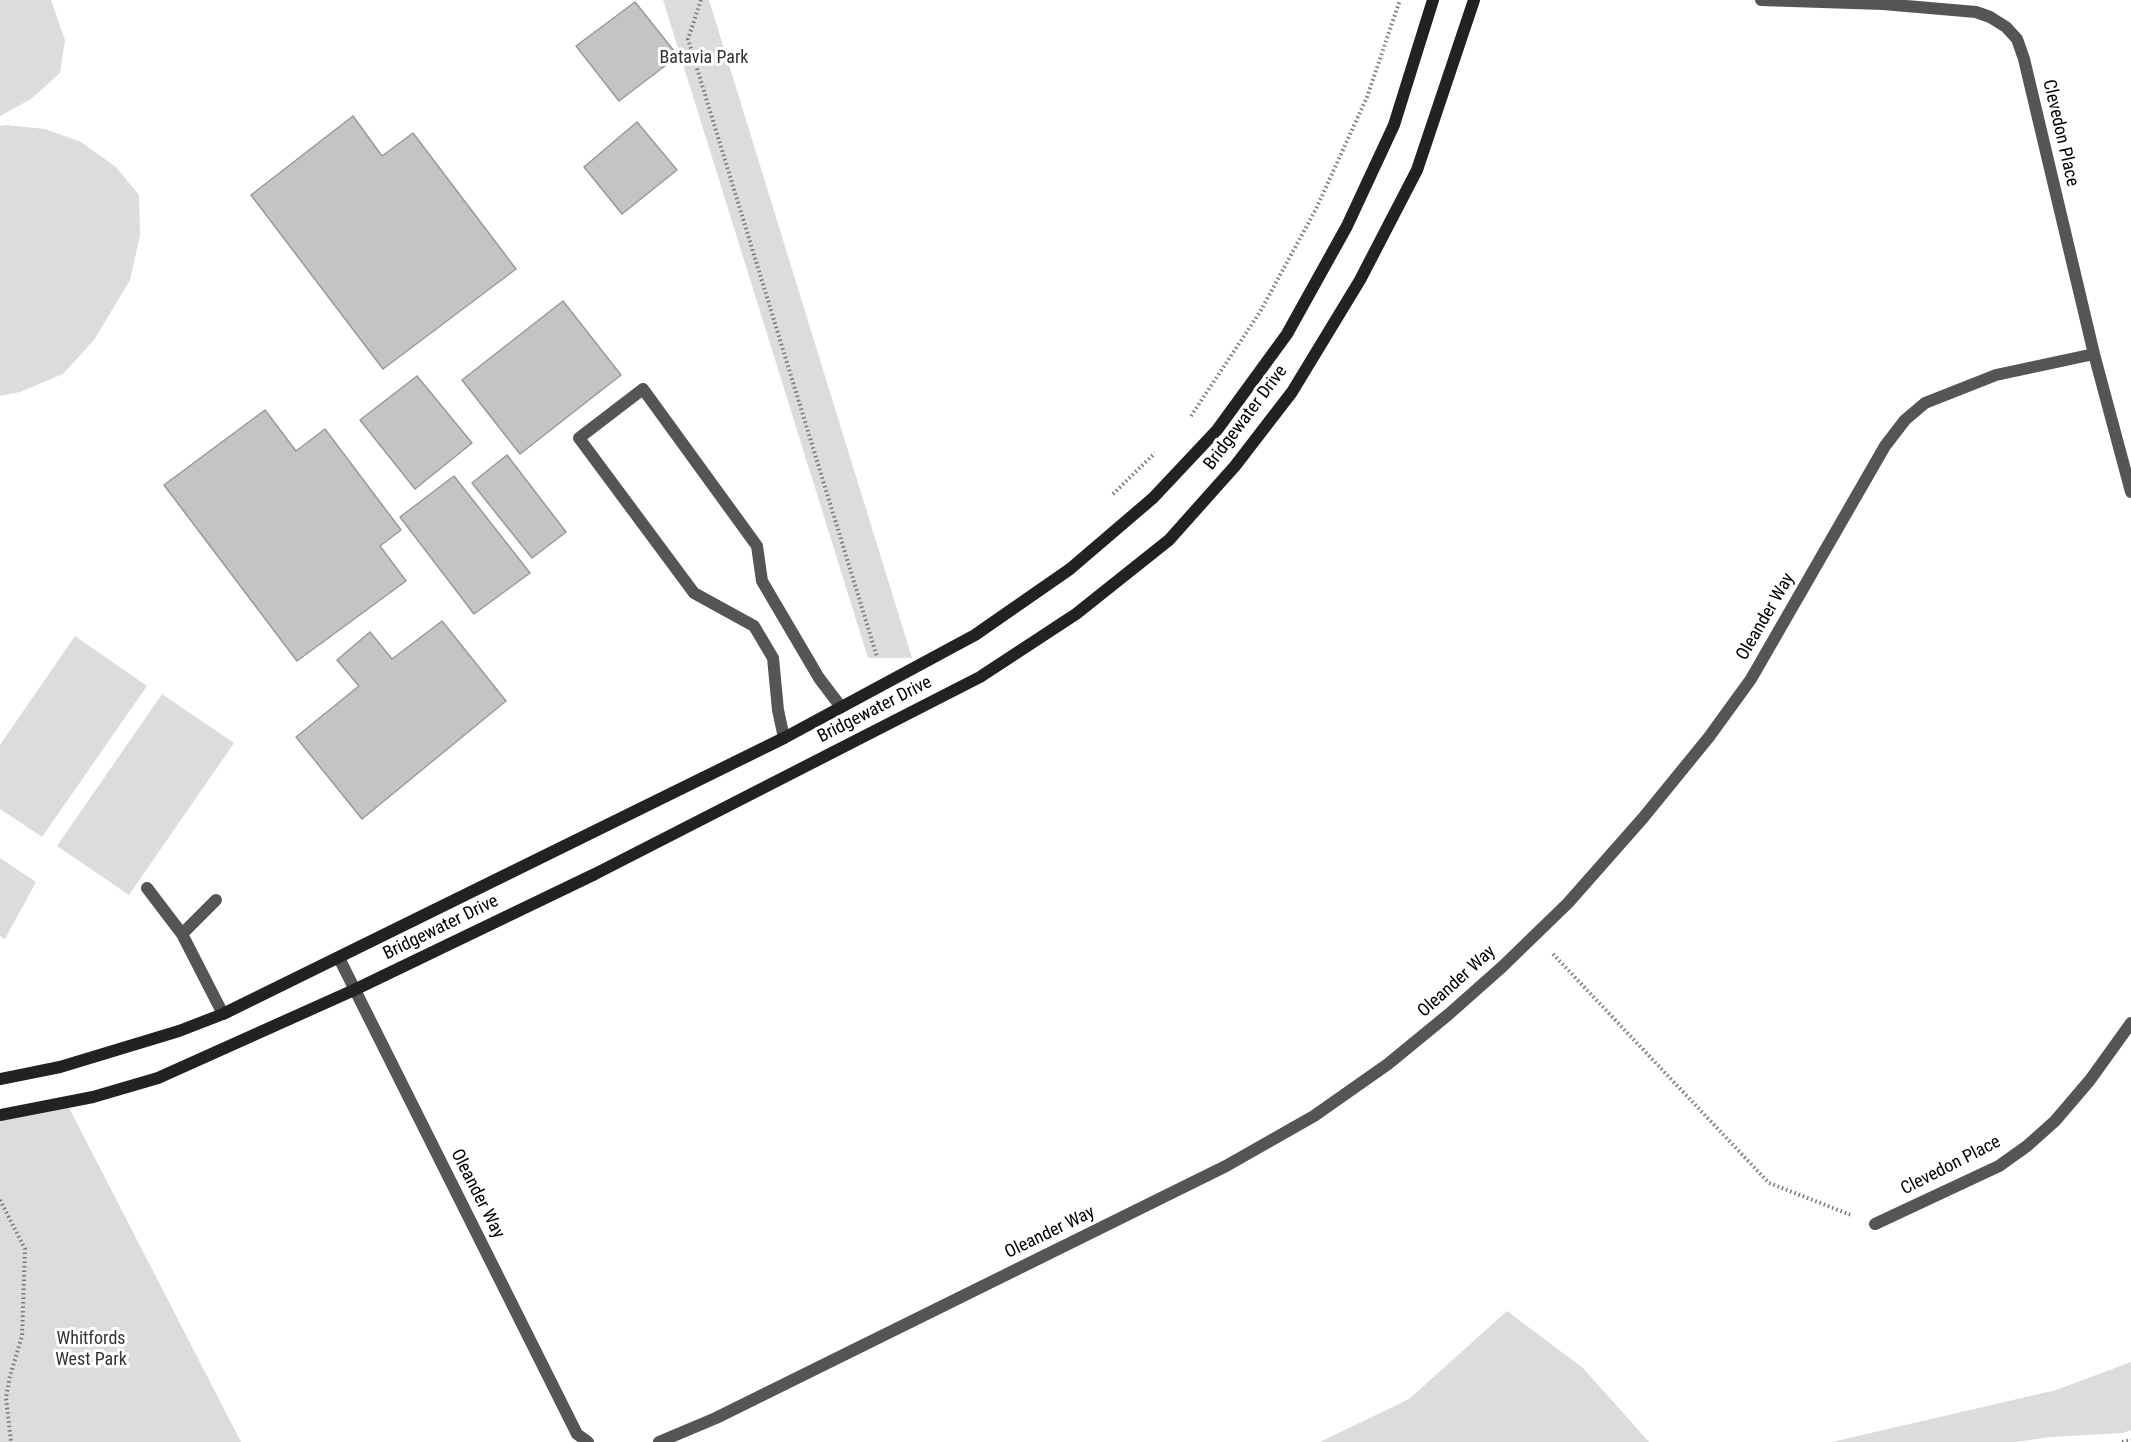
<!DOCTYPE html>
<html>
<head>
<meta charset="utf-8">
<style>
	body { margin:0 }
	canvas { display:block; background:#fff }
</style>
</head>
<body>
<canvas width="2131" height="1442"></canvas>
<script>
const context = document.querySelector('canvas').getContext('2d');
context.lineJoin = 'round';
function paint(path, color) { context.fillStyle = color; context.fill(path, 'evenodd'); }
const toPath = rows => new Path2D(rows.map(r => 'M' + r).join(''));
function strokePath(path, color, width, dash) { context.strokeStyle = color; context.lineWidth = width; context.lineCap = dash ? 'butt' : 'round'; context.setLineDash(dash || []); context.stroke(path); }
function label(font, color, halo, rows, align = 'center') {
  context.font = font + ' "Roboto Condensed",sans-serif'; context.lineWidth = 6; context.setLineDash([]); context.textBaseline = 'middle'; context.strokeStyle = halo; context.fillStyle = color; for (const [text, x, y, turn = 0] of rows) {
    context.save(); context.translate(x, y); context.rotate((+turn || 0) * Math.PI / 180); context.textAlign = isNaN(turn) ? turn : align; if (halo) context.strokeText(text, 0, 0); context.fillText(text, 0, 0); context.restore();
  }
}
paint(toPath([
	[0,0,51,0,65,40,60,73,31,99,0,116],
	[663,0,709,0,912,658,868,658],
	[5,125,45,129,81,142,116,167,139,195,140,235,130,280,94,340,63,374,20,392,0,396,0,126],
	[75,636,147,686,42,837,0,809,0,745],
	[162,694,234,743,129,895,57,846],
	[0,858,36,882,5,939,0,936],
	[66,1102,241,1442,0,1442,0,1114],
	[1507,1311,1583,1368,1649,1442,1320,1442,1409,1399],
	[2131,1362,2131,1430,2123,1433,2051,1437,2015,1442,1832,1442,2056,1390]
]), '#dcdcdc');
const building = toPath([
	[635,2,678,56,619,101,576,46,635,2],
	[353,116,382,156,413,133,516,269,383,369,251,195,353,116],
	[637,122,677,170,622,214,584,167,637,122],
	[563,301,621,375,520,454,462,380,563,301],
	[417,376,472,443,415,489,360,420,417,376],
	[265,410,296,451,325,429,401,530,380,546,406,581,297,661,164,485,265,410],
	[507,455,566,532,532,558,472,483,507,455],
	[454,476,530,573,474,614,400,517,454,476],
	[442,621,506,701,362,819,296,737,359,686,337,660,370,632,392,659,442,621]
]);
paint(building, '#c4c4c4');
strokePath(building, '#999', 1.5);
strokePath(toPath([
	[701,0,688,39,877,657],
	[1191,416,1260,312,1316,209,1367,97,1400,0],
	[1113,494,1155,453],
	[1553,954,1769,1183,1851,1215],
	[0,1200,25,1249,22,1336,10,1376,6,1398,11,1442],
	[2122,1442,2131,1440]
]), '#777', 4, [1.5, 3]);
strokePath(toPath([
	[784,738,778,710,773,658,754,626,694,593,579,438,643,389,757,546,762,581,819,678,841,707],
	[147,888,182,934,223,1014],
	[182,934,216,900]
]), '#555', 12);
strokePath(toPath([
	[1761,0,1883,4,1976,12,1990,17,2006,27,2017,39,2024,59,2094,354,2131,492],
	[339,958,577,1434,588,1442],
	[1875,1224,1999,1166,2027,1146,2055,1121,2090,1080,2131,1023],
	[659,1442,716,1418,1226,1166,1314,1116,1388,1064,1449,1014,1502,967,1568,903,1643,818,1709,737,1751,679,1885,446,1905,420,1925,403,1996,375,2094,354]
]), '#555', 12);
strokePath(toPath([
	[0,1079,60,1067,179,1031,223,1014,784,738,975,635,1070,569,1153,498,1217,430,1287,334,1347,226,1394,125,1433,0],
	[0,1115,93,1097,158,1078,354,990,595,874,980,677,1076,614,1169,540,1235,466,1292,392,1360,280,1417,170,1474,0]
]), '#222', 12);
label('18px', '#333', '#fff', [
	["Batavia Park",704,58],
	["Whitfords",91,1339],
	["West Park",91,1360]
]);
label('18px', '#000', '#fff', [
	["Clevedon Place",2060,133,77],
	["Bridgewater Drive",1246,418,-53],
	["Oleander Way",1766,617,-60],
	["Bridgewater Drive",875,710,-27],
	["Bridgewater Drive",441,928,-26],
	["Oleander Way",1457,982,-42],
	["Clevedon Place",1951,1166,-27],
	["Oleander Way",477,1194,63],
	["Oleander Way",1050,1233,-26]
]);
</script>
</body>
</html>
